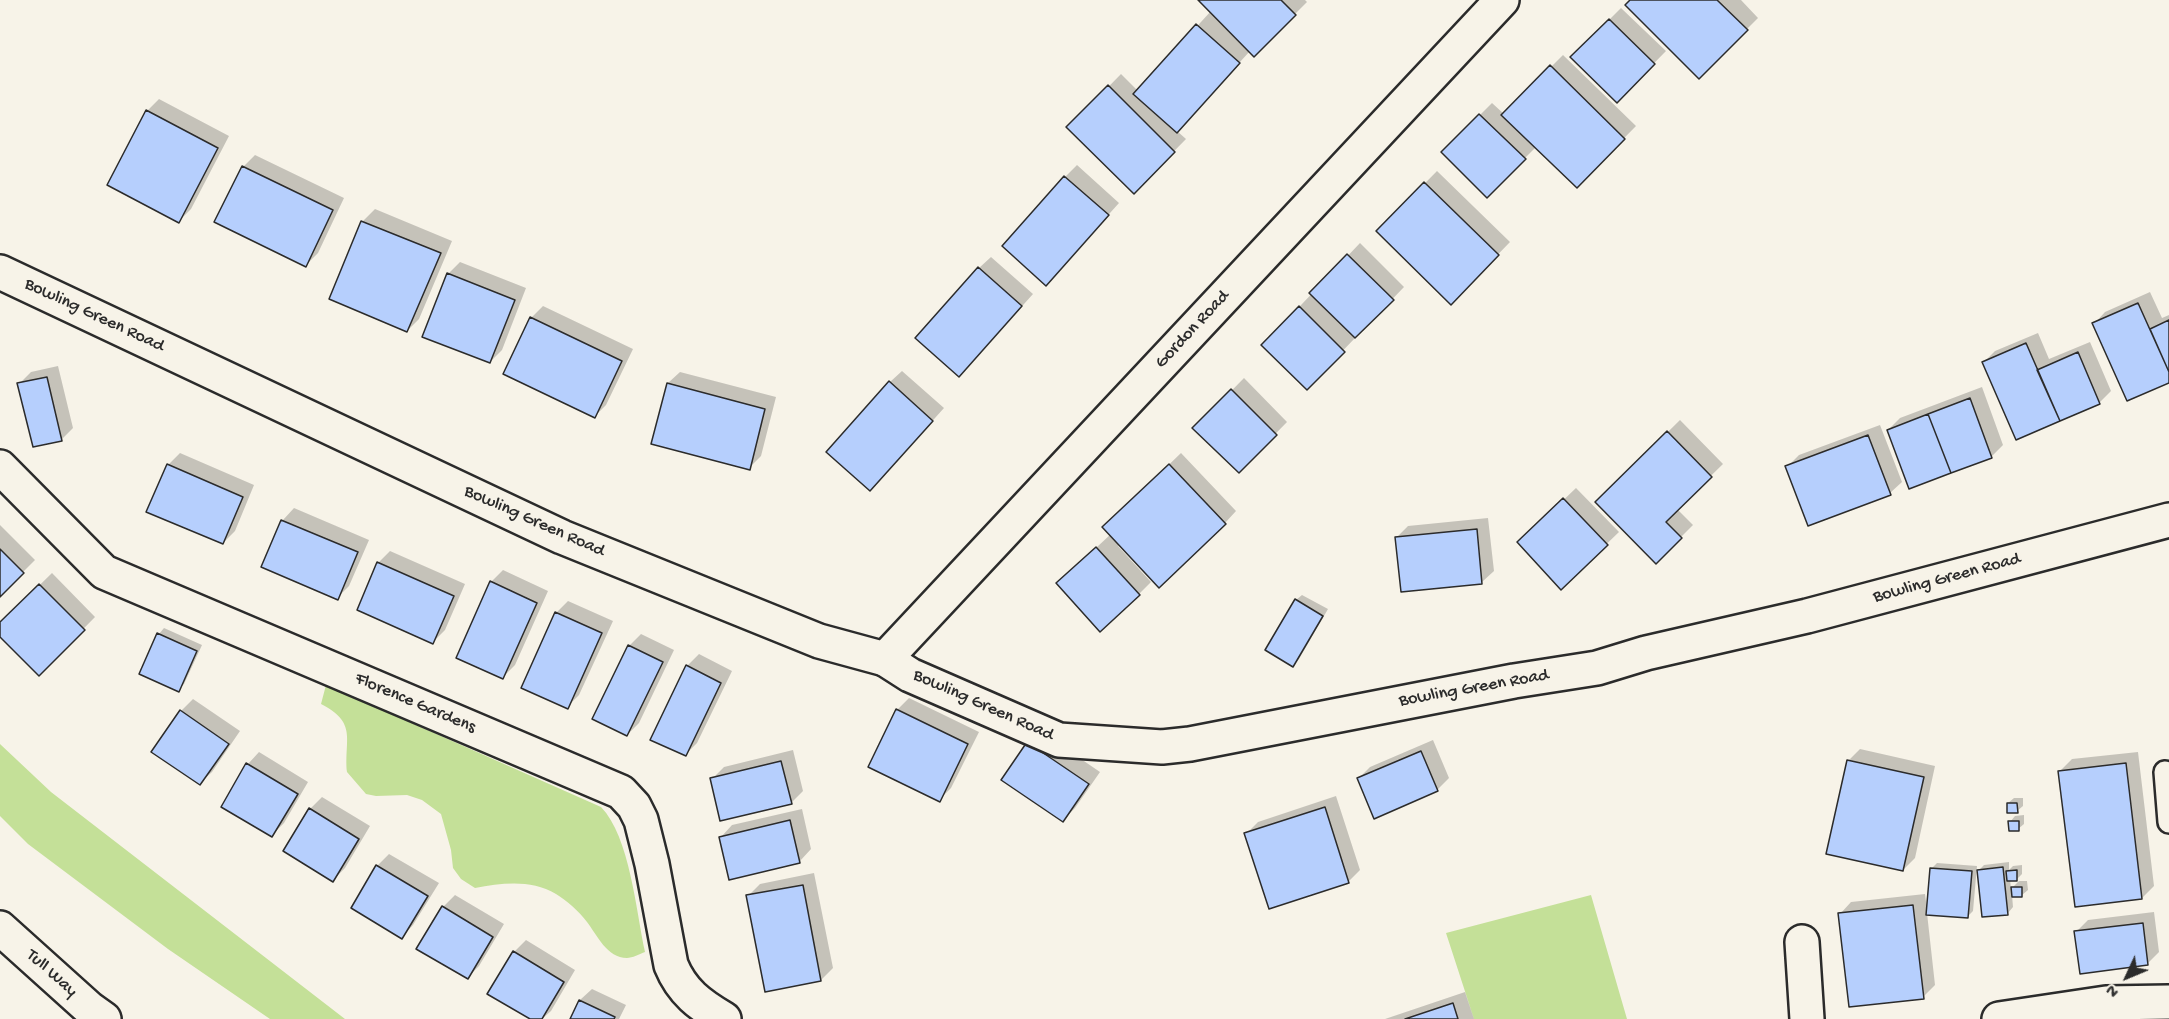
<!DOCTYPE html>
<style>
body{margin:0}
#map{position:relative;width:2169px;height:1019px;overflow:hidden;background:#f7f3e8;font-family:"Gochi Hand",sans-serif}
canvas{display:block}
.north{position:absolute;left:2097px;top:947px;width:60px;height:60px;-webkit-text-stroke:4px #f7f3e8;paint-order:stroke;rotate:226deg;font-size:16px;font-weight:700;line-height:24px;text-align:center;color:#2b2b2b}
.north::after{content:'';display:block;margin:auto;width:21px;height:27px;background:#2b2b2b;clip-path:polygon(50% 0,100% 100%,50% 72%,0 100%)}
</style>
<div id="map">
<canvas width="2169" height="1019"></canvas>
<div class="north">N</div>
</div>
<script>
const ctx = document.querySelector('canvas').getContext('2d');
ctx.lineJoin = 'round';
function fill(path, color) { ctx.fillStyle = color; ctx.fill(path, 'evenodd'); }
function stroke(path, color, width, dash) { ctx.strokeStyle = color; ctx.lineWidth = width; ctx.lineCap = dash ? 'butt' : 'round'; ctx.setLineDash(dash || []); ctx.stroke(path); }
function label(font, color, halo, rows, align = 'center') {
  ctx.font = font + ' "Gochi Hand",sans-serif'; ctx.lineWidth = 6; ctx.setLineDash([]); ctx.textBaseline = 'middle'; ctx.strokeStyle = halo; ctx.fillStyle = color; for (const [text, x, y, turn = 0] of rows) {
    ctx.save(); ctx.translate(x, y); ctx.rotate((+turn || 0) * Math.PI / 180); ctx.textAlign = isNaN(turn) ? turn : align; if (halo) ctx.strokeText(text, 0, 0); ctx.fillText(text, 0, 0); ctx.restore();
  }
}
fill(new Path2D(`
 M326,685L601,807C630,837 636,911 645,952C640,954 632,958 627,958C607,958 597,935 587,922C579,911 567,901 556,894C531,879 502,883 475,888L461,879L453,868L451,850L441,814L422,800L407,795L376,796L366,794L347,772C344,739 358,723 321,704Z
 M0,744L51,792L345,1019H270L168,949L28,844L0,816Z
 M1591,895L1627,1019H1474L1446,933Z`), '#c4e098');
fill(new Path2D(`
 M1200,0H1305L1307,2L1254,55L1250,51L1177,131L1186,139L1134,192L1069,127L1121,74L1138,91L1211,11Z
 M1632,0H1741L1758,18L1699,77Z
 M1621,8L1666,51L1617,101L1572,57Z
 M1563,55L1636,126L1577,186L1536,147L1487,196L1443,152L1492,103L1504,114Z
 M159,99L229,136L191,209L179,221L147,111Z
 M255,155L344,198L318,253L306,265L243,167Z
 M1077,165L1119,203L1057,272L1065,177Z
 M1437,171L1510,242L1451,303L1378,231Z
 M375,209L452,241L419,319L407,331L331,299L363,221Z
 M1360,243L1404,287L1307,388L1263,345Z
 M991,257L1033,294L971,363L979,268Z
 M460,262L526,288L502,350L490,362L448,274Z
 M2150,292L2162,318L2169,315V381L2094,324L2105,312Z
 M543,306L633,349L606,405L594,417L531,318Z
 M2038,333L2049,359L2090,342L2111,391L2099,403L1983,363L1995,351Z
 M58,366L73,428L61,440L19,384L31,372Z
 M902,371L944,408L882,477L890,382Z
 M680,372L776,397L761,456L749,468L668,383Z
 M1244,378L1287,422L1239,471L1195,428Z
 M1982,387L2003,445L1991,457L1888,430L1900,418Z
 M1680,420L1723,464L1677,509L1693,525L1656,562L1597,502Z
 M1880,425L1902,482L1890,493L1787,467L1799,455Z
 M180,453L254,485L235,531L223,543L168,465Z
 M1181,453L1236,511L1225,523L1120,544L1118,546L1151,582L1139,594L1070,572L1111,534L1116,516Z
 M1576,488L1619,532L1561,588L1531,531Z
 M294,508L369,540L349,586L337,598L263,566L283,520Z
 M1488,518L1494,571L1482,582L1396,538L1408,526Z
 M0,525L35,560L0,595Z
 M390,551L465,584L445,630L433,642L378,563Z
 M503,570L548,591L515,665L503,677L491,582Z
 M52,573L95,617L39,674L0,635V624Z
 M1302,595L1328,609L1299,659L1293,665L1296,600Z
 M568,601L613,621L579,695L567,707L556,613Z
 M164,628L202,645L184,684L178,690L141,673L159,634Z
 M641,634L674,650L639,723L627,735L629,646Z
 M699,654L732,671L697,743L685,755L687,666Z
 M909,698L979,732L951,788L939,800L870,766L897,710Z
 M193,699L240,731L212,772L200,783L181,711Z
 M1040,731L1100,772L1075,808L1063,820L1003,779Z
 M1433,740L1449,778L1437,790L1358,779L1370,767Z
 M1860,749L1935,766L1915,858L1903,870L1848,761Z
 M793,750L803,791L791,803L712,779L724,767Z
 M259,752L308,782L284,823L272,835L223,806L248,764Z
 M2138,752L2154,886L2142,898L2060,771L2072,759Z
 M1336,796L1360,870L1348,882L1246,834L1258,822Z
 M322,797L370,826L345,868L333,880L310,809Z
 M2014,798H2023V806L2017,811L2008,803Z
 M802,809L811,849L800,861L721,837L732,825Z
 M2024,815V824L2018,829L2010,822L2015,816Z
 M389,854L439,883L413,925L402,937L377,866Z
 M2009,862V870L2013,866L2022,865V874L2016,880L2010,879L2011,889L2019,881H2027L2028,890L2022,895H2012L2013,907L2008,913L1978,871L1984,865Z
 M1937,863L1977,866L1973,911L1968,916L1927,913L1935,985L1923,997L1840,914L1851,902L1925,894L1927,909L1931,869Z
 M814,873L833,968L821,980L748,896L760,884Z
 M455,895L504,924L479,966L467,978L443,907Z
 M2154,912L2159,952L2147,964L2076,932L2088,920Z
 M526,940L575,970L551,1011L542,1019H533L489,993L514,952Z
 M592,989L626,1005L619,1019H571L580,1000Z
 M1465,992L1474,1019H1385Z`), '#0003');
const building = new Path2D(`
 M1198,0H1281L1296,15L1254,57Z
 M1630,0H1717L1748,30L1699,79L1625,5Z
 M1609,19L1655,64L1617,103L1570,57Z
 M1196,24L1240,63L1177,133L1133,94Z
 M1550,65L1625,139L1577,188L1501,115Z
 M1108,85L1175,152L1134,194L1066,127Z
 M146,110L218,148L179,223L107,185Z
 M1479,114L1526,159L1487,198L1441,152Z
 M242,166L333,210L306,267L214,222Z
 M1064,176L1109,215L1046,286L1002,246Z
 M1424,182L1499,255L1451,305L1376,231Z
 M361,221L441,253L407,332L329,299Z
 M1347,254L1394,300L1355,338L1309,293Z
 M978,267L1022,306L959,377L915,338Z
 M447,273L515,300L490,363L422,337Z
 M2138,303L2169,372V383L2127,401L2092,323Z
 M1299,306L1345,352L1307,390L1261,345Z
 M530,317L622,361L595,418L503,374Z
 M2169,320V372L2150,329Z
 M2026,343L2060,421L2016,440L1982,362Z
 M2078,352L2100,404L2060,421L2037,370Z
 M47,377L62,441L33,447L17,383Z
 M889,381L933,421L870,491L826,452Z
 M667,383L765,409L750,470L651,444Z
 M1231,389L1277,435L1239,473L1192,428Z
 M1970,398L1992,458L1951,473L1928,414Z
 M1928,414L1951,473L1909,489L1887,430Z
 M1667,431L1712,477L1666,522L1682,538L1656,564L1595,502Z
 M1868,435L1891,495L1808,526L1785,466Z
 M167,464L243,497L223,544L146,512Z
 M1169,464L1226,524L1159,588L1102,527Z
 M1563,498L1608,545L1561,590L1517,542Z
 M281,520L358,552L338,600L261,567Z
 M1477,529L1482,584L1401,592L1395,537Z
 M1096,547L1140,595L1100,632L1056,583Z
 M0,549L24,573L0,597Z
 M377,562L454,596L433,644L357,610Z
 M490,581L537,603L503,679L456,658Z
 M39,584L85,630L39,676L0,637V622Z
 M1295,599L1323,616L1293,667L1265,650Z
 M555,612L602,633L568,709L521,688Z
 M157,633L197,651L179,692L139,674Z
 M628,645L663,662L627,736L592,719Z
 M686,665L721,683L686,756L650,740Z
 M896,709L968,744L940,802L868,767Z
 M180,710L229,744L200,785L151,752Z
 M1027,742L1089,784L1063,822L1001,780Z
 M1421,751L1438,791L1374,819L1357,778Z
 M1847,760L1924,777L1903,871L1826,854Z
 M781,761L792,804L720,821L710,778Z
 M246,763L298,794L272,837L221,807Z
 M2126,763L2142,899L2075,907L2058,771Z
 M2007,803H2017L2018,813H2007Z
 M1325,807L1349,883L1269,909L1244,833Z
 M309,808L359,839L333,882L283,851Z
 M790,820L800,863L729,880L719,837Z
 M2008,821H2019V831H2009Z
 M376,865L428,896L402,939L351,908Z
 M2003,867L2008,915L1982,917L1977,870Z
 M1930,868L1972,871L1968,918L1926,915Z
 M2017,870V881H2007L2006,871Z
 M803,885L821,981L765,992L746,895Z
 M2011,887H2022V897H2012Z
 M1913,905L1924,999L1849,1007L1838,913Z
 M442,906L493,937L468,979L416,949Z
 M2143,923L2148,965L2080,974L2074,931Z
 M513,951L564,982L542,1019H530L487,994Z
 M579,1000L615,1017L614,1019H570Z
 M1453,1003L1458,1019H1405Z`);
fill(building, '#b6cffd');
stroke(building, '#2b2b2b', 1.5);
const lane = new Path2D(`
 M2165,772L2169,822`);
const street = new Path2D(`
 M0,467L104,572L621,792L634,806L641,820L652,864L671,965C682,992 700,1005 724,1019
 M885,659L910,675L1059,740L1162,747L1190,744L1514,681L1597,668L1646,653L1807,616L2169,520
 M1802,942L1807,1019
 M1999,1019L2106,1003L2169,1002`);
const secondary = new Path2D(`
 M0,272L562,537L819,641L885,659L1502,0
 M0,928L90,1009L104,1019`);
stroke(lane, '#2b2b2b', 26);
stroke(street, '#2b2b2b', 38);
stroke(secondary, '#2b2b2b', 38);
stroke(lane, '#f7f3e8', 21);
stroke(street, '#f7f3e8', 33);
stroke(secondary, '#f7f3e8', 33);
label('18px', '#2b2b2b', '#f7f3e8', [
 ["Bowling Green Road",94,316,25],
 ["Gordon Road",1193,330,-47],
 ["Bowling Green Road",534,522,24],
 ["Bowling Green Road",1947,579,-15],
 ["Bowling Green Road",1474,689,-10],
 ["Florence Gardens",415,704,23],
 ["Bowling Green Road",983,706,24],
 ["Tull Way",51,974,42]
]);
</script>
